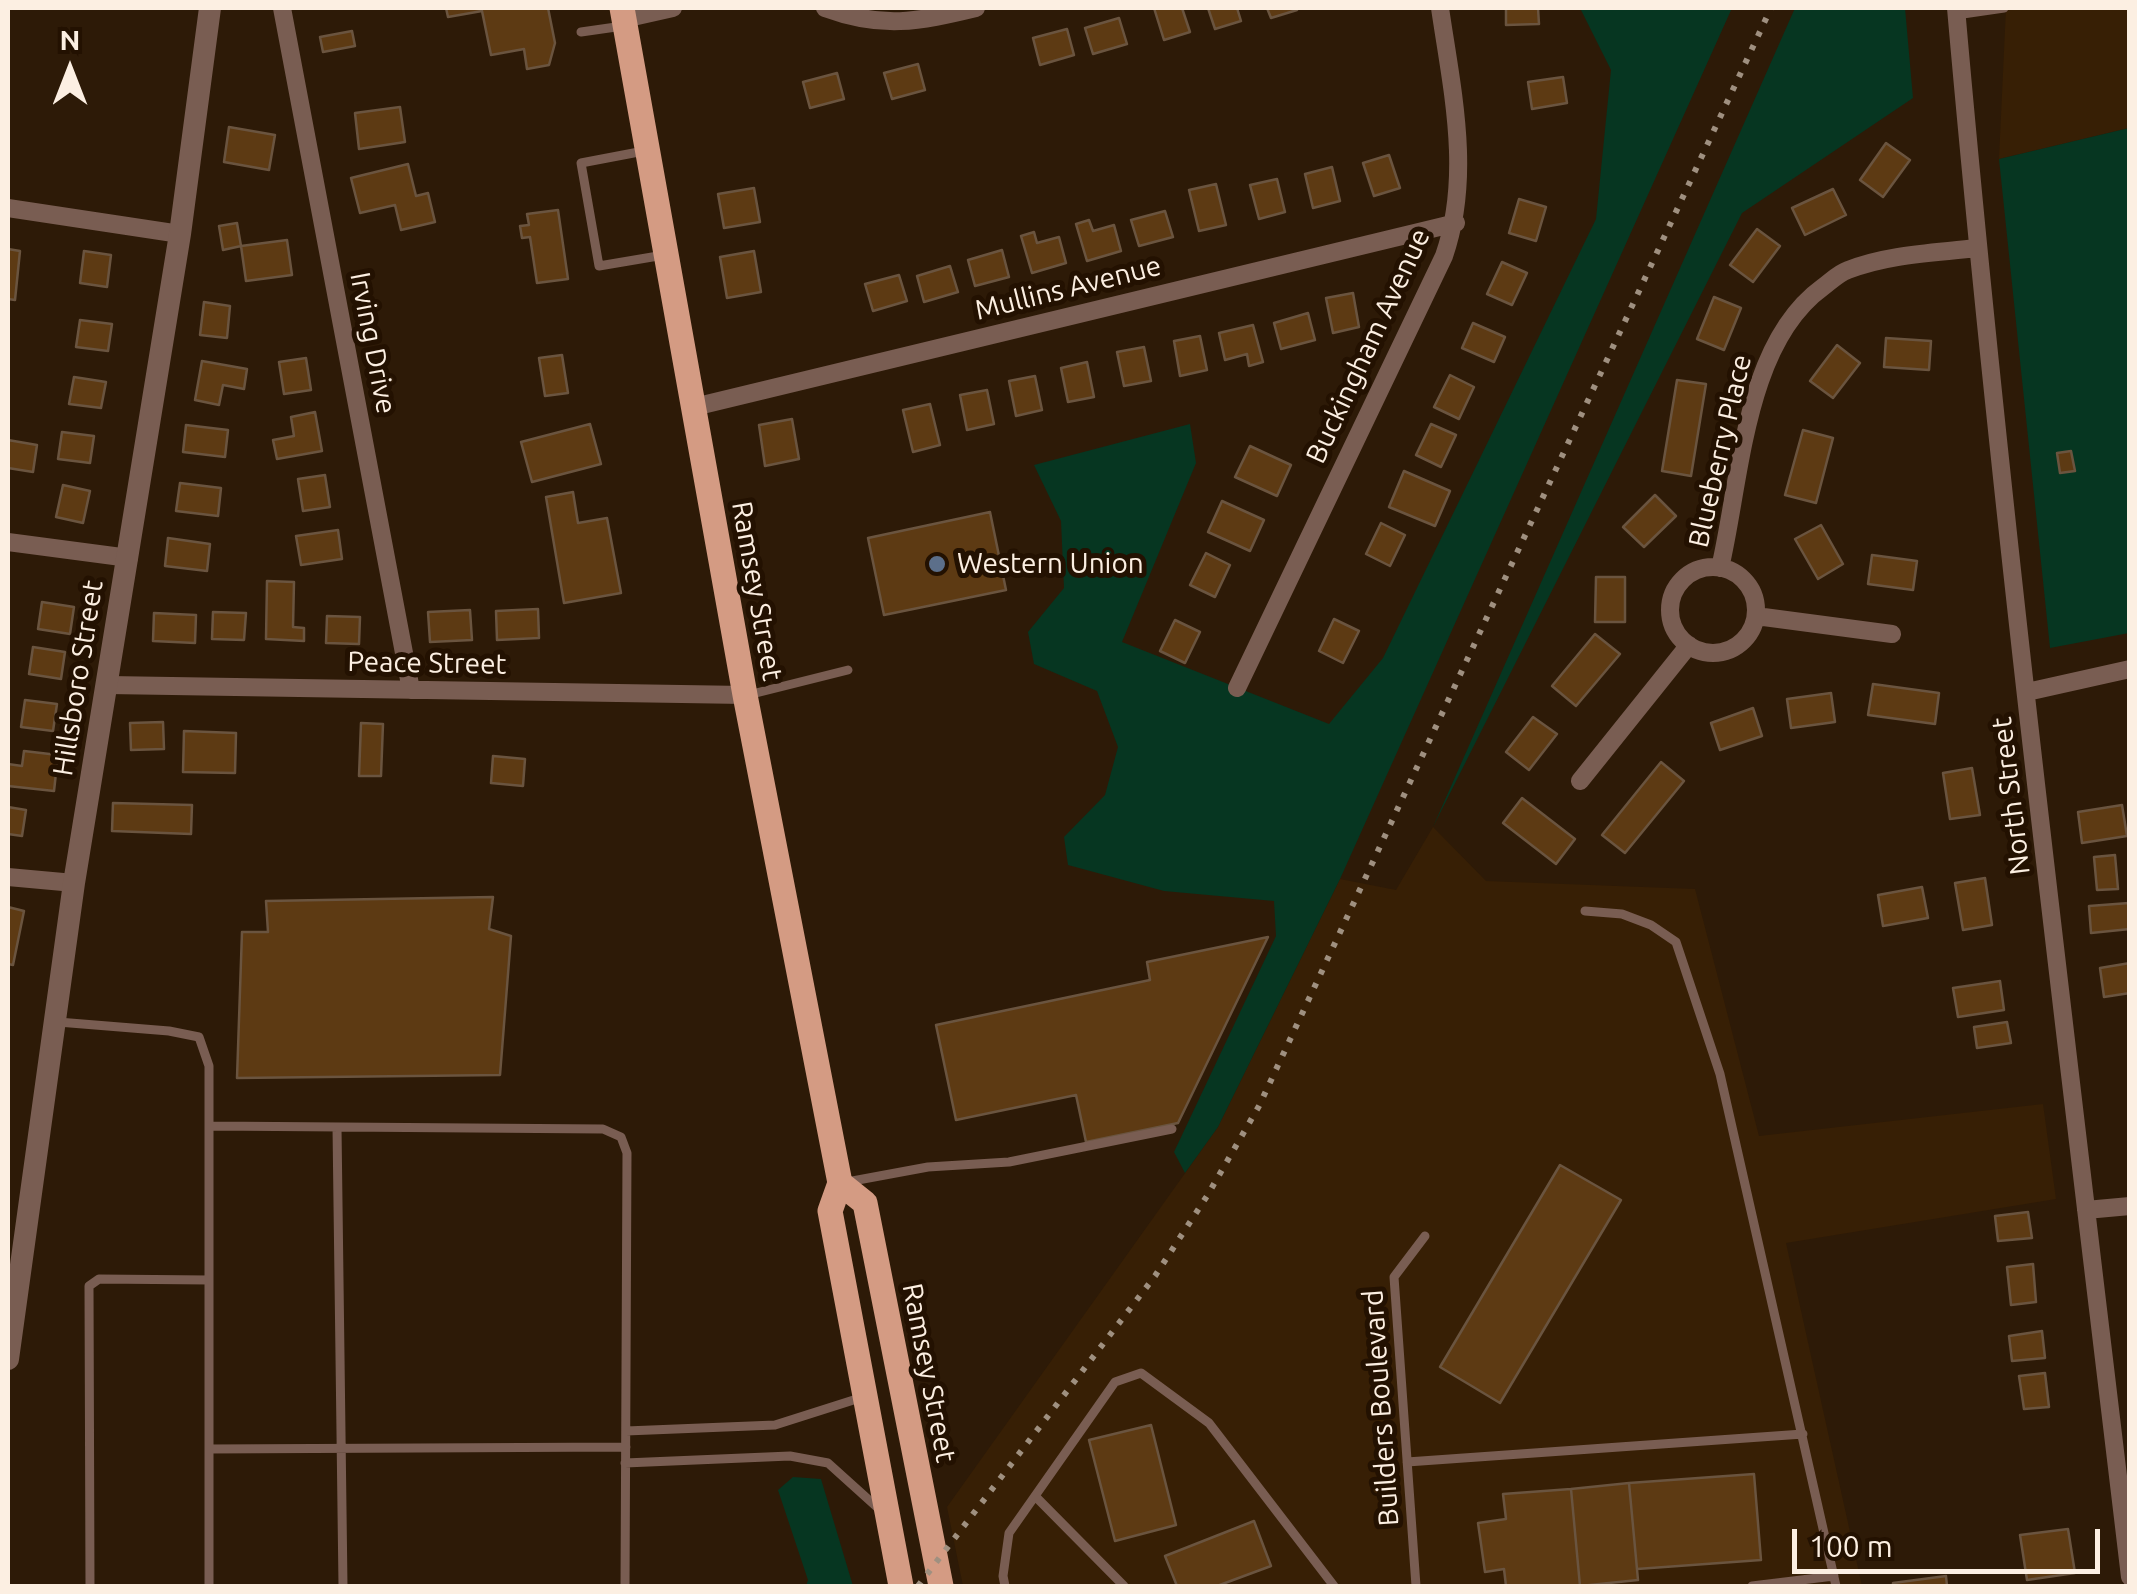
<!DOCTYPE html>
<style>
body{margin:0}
#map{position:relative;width:2137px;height:1594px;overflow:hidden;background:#2d1a07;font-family:Ubuntu,sans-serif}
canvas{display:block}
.frame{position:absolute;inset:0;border:10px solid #fcefe2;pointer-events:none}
.north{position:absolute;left:20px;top:20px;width:100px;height:100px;-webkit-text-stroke:8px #231101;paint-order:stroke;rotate:0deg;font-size:28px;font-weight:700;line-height:40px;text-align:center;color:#fcefe2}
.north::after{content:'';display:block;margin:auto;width:35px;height:45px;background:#fcefe2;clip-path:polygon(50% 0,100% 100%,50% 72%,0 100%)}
.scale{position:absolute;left:1792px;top:1529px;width:308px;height:45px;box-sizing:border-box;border:5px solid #fcefe2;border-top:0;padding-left:12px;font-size:30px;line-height:35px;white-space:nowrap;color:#fcefe2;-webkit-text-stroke:8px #231101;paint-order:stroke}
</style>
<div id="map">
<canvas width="2137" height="1594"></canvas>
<div class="frame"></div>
<div class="north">N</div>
<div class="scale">100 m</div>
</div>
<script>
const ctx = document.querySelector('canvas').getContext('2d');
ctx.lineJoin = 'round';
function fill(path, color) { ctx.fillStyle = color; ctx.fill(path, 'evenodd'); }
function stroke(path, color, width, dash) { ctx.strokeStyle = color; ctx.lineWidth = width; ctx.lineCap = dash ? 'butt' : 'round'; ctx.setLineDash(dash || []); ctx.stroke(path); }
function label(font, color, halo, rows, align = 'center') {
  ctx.font = font + ' Ubuntu,sans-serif'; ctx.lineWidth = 10; ctx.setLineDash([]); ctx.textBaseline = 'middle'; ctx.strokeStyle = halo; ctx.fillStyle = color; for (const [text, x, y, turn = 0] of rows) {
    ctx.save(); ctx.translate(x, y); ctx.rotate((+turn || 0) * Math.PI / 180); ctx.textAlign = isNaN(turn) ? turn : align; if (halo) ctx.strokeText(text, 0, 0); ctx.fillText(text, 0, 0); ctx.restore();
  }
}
fill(new Path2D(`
 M2006,8H2129V128L1999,159Z
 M1433,827L1486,881L1695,889L1759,1136L2043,1104L2056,1199L1786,1243L1862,1586H963L947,1507L1218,1127L1340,879L1396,890Z`), '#371f05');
fill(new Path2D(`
 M1580,8H1732L1340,879L1218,1127L1185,1173L1174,1152L1276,936L1274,901L1164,891L1068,865L1064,837L1105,795L1118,747L1097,691L1034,664L1028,632L1064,588L1061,521L1034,465L1190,424L1196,463L1122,642L1329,724L1383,658L1596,219L1611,70Z
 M1795,8H1905L1913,98L1742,213L1433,827Z
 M2129,128V633L2050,648L1999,159Z
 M793,1477L821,1479L853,1586H806L808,1580L778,1490Z`), '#063621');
const building = new Path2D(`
 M446,8H548L555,43L549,65L527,69L524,49L491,55L482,11L448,17Z
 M1154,8H1182L1190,32L1164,40Z
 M1208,8H1237L1241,21L1215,29Z
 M1267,8H1296L1297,10L1271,18Z
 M1506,8H1538L1539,24L1506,25Z
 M1119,18L1127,44L1093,54L1085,28Z
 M1067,29L1074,55L1040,65L1033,38Z
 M352,31L355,46L323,52L320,37Z
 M918,64L925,90L892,99L884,73Z
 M837,73L844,99L810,108L803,82Z
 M1563,77L1567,103L1532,109L1528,82Z
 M400,107L405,142L359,149L355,113Z
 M229,127L275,135L269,170L224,162Z
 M1886,143L1910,160L1883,197L1860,180Z
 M1389,155L1400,188L1374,196L1363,163Z
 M408,164L416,196L428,193L435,222L401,230L395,205L360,213L351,178Z
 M1332,167L1340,201L1313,208L1305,174Z
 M1277,179L1285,212L1259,219L1250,185Z
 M1216,184L1226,225L1199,231L1189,190Z
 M754,188L760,222L724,228L718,194Z
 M1833,189L1846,215L1805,235L1792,208Z
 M1519,199L1546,207L1536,241L1509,233Z
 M558,210L568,279L537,283L530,237L522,238L520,226L529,225L527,214Z
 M1165,211L1173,237L1139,246L1131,220Z
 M1089,220L1093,231L1114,225L1121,251L1087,261L1076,224Z
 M237,223L241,246L223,250L219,226Z
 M1757,229L1780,246L1753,282L1730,265Z
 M1034,232L1037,243L1059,237L1066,263L1032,273L1021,236Z
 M287,240L292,275L246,281L241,246Z
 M8,249L20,251L15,300L8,299Z
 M1002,250L1009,277L975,286L968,260Z
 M84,251L111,255L107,287L80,283Z
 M754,251L761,292L727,298L720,257Z
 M1502,262L1527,273L1512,305L1487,294Z
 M950,266L958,292L924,302L917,276Z
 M899,275L907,301L873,311L865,284Z
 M1353,293L1359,327L1333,333L1326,298Z
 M1714,297L1741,308L1724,350L1697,339Z
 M204,302L230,306L227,338L200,335Z
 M1308,313L1315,340L1281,349L1274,323Z
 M80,320L112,324L108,351L76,347Z
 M1473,323L1505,337L1494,362L1462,348Z
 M1253,325L1263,362L1249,366L1247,354L1225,360L1219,333Z
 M1200,336L1207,370L1180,376L1174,341Z
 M1886,338L1931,341L1929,370L1884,367Z
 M1837,345L1860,363L1833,398L1810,381Z
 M1144,347L1151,381L1124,386L1117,352Z
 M562,355L568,393L545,396L539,358Z
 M306,358L311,390L284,394L279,362Z
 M202,361L247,369L244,389L223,385L219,405L195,400Z
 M1087,362L1094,397L1068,402L1061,368Z
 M1450,375L1474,387L1459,419L1434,407Z
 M1035,376L1042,410L1016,416L1009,381Z
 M74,377L106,382L101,408L69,404Z
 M1677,380L1706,384L1691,476L1662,471Z
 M987,390L994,424L967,430L960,395Z
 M930,404L940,445L913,452L903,410Z
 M315,412L322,451L277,459L273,440L294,436L291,417Z
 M792,419L799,459L765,466L759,425Z
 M590,424L601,464L532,482L521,442Z
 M1431,424L1456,435L1441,467L1416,455Z
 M186,425L228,430L225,457L183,452Z
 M1803,430L1833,438L1816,503L1785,495Z
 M62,432L94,436L90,463L58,459Z
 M8,440L37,445L33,472L8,468Z
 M1250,446L1291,465L1277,496L1235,477Z
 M2071,451L2075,471L2060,473L2057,453Z
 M1404,471L1450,491L1435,526L1389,507Z
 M325,475L330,507L303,511L298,479Z
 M180,483L221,488L218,516L176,511Z
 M63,485L90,491L83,523L56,517Z
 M573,492L578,523L607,518L621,593L564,603L546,497Z
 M1655,495L1676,516L1644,547L1623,527Z
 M1222,501L1264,520L1250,551L1208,532Z
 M990,512L1006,590L884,615L868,538Z
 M1381,523L1405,535L1390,566L1366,554Z
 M1821,525L1843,564L1818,579L1795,539Z
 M338,530L342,559L301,565L296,536Z
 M168,538L210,544L207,571L165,566Z
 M1206,553L1230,565L1215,597L1190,585Z
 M1872,555L1917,561L1913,590L1868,584Z
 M1596,577H1625V622H1595Z
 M267,581L294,582L293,627L304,628V641L266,639Z
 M42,602L74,607L70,634L38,629Z
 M538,609L539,638L497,640L496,611Z
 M470,610L472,640L430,642L428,612Z
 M213,612L246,613L244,640L212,639Z
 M154,613L196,615L195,643L153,641Z
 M327,616L360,617L359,644L326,643Z
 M1334,619L1359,631L1343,663L1319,651Z
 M1175,620L1200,632L1185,663L1160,651Z
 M1595,634L1620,654L1576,706L1552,686Z
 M33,647L65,652L61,679L29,674Z
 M1873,684L1939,693L1935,724L1868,715Z
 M1831,693L1835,722L1791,728L1787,699Z
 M25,700L57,704L53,731L21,727Z
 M1753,708L1762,736L1720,750L1711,723Z
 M1533,717L1557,734L1529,770L1506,752Z
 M163,722L164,749L131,750L130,723Z
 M361,723L383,724L381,776H359Z
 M184,731L236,733L235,773L183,772Z
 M24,751L58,755L54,791L8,786V764L22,766Z
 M493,756L525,759L523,786L491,783Z
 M1661,762L1684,781L1625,853L1602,835Z
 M1972,768L1980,815L1950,819L1943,773Z
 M1522,798L1575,839L1556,864L1503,823Z
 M113,803L192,805L191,834L112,831Z
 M2122,805L2127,836L2082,843L2078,812Z
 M8,807L26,810L22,836L8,834Z
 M2115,855L2118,889L2097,890L2094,857Z
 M1985,878L1992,925L1963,930L1955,883Z
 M1922,887L1928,918L1883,926L1878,895Z
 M493,897L489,929L511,936L500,1075L237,1078L242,932H268L266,901Z
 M2129,903L2130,929L2091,933L2089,906Z
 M8,907L24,911L13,965L8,964Z
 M1268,937L1178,1123L1086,1142L1076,1095L956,1120L936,1025L1150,980L1147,962Z
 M2130,963V993L2104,997L2100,968Z
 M2000,981L2004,1010L1958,1017L1953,988Z
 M2007,1022L2011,1043L1977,1048L1974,1027Z
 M1560,1165L1621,1200L1500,1403L1440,1367Z
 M2028,1212L2032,1238L1998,1241L1995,1216Z
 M2033,1264L2036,1302L2011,1305L2007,1267Z
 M2042,1331L2045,1358L2012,1361L2009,1336Z
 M2045,1373L2049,1407L2024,1409L2019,1376Z
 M1151,1425L1176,1525L1115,1541L1089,1440Z
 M1754,1474L1761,1560L1637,1569L1629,1483Z
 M1629,1483L1638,1580L1580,1586L1571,1489Z
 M1571,1489L1580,1586H1506L1504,1569L1485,1572L1478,1523L1506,1519L1503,1494Z
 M1254,1521L1271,1566L1217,1586H1177L1165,1556Z
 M2068,1529L2075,1573L2027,1580L2020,1535Z
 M1946,1576L1947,1586H1893V1583Z`);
fill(building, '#5d3a13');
stroke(building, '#6a543f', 2.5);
stroke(new Path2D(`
 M1956,15L2004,8
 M581,32L623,26
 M644,151L581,163L599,266L664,255
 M748,695L848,670
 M1585,911L1622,914L1651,925L1676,942L1720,1074L1836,1586
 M58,1022L169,1031L199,1037L209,1066V1586
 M210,1126L603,1129L621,1137L627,1153L625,1586
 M337,1127L343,1586
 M847,1182L928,1167L1009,1162L1172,1129
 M626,1431L775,1425L863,1397
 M209,1449L626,1447
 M1407,1462L1803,1434
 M625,1463L790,1456L828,1463L879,1509
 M1035,1496L1124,1586
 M90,1586L89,1286L99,1279L209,1280
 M1005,1586L1003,1576L1009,1533L1115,1382L1141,1373L1209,1423L1334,1586
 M1416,1586L1394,1277L1425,1236
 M1752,1586L1834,1576`), '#795d52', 9);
stroke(new Path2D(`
 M282,8L411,690
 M825,8C882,29 918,22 976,8
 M1956,8C2002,532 2068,1054 2130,1577
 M624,19L673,8
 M8,208L180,234
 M694,407L1456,223
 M8,542L129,558
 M1670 610a43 43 0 1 1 86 0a43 43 0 1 1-86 0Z
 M1720,568C1741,479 1744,344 1823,287C1831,281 1839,273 1848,270C1888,254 1935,253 1977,248
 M1756,616L1892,634
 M108,685L745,695
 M1237,688L1444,256C1472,175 1452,90 1440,8
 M2027,692L2130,669
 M1580,781L1689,645
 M8,877L74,883
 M2086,1210L2130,1206`), '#795d52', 18);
stroke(new Path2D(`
 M8,1359L74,883L180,234L210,8`), '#795d52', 22);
stroke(new Path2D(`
 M622,8L745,695L840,1183L830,1211L901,1586
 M840,1183L865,1203L941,1586`), '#d49b83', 25);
stroke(new Path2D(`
 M918,1586L1155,1276L1207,1196L1259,1106L1771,8`), '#9f9080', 6, [5, 10]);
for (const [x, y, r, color] of [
 [937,564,10,"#5c6f8a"]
]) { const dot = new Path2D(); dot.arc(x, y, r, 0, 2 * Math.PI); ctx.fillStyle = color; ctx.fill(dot); stroke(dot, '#231101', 4); }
label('28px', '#fcefe2', '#231101', [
 ["Mullins Avenue",1068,288,-14],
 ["Irving Drive",373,343,79],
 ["Buckingham Avenue",1368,346,-65],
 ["Blueberry Place",1720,451,-77],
 ["Ramsey Street",757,591,80],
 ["Peace Street",427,663,1],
 ["Hillsboro Street",78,678,-81],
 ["North Street",2011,796,-97],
 ["Ramsey Street",929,1373,79],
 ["Builders Boulevard",1381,1408,-94]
]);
label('28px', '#fcefe2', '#231101', [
 ["Western Union",957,564]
], 'left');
</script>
